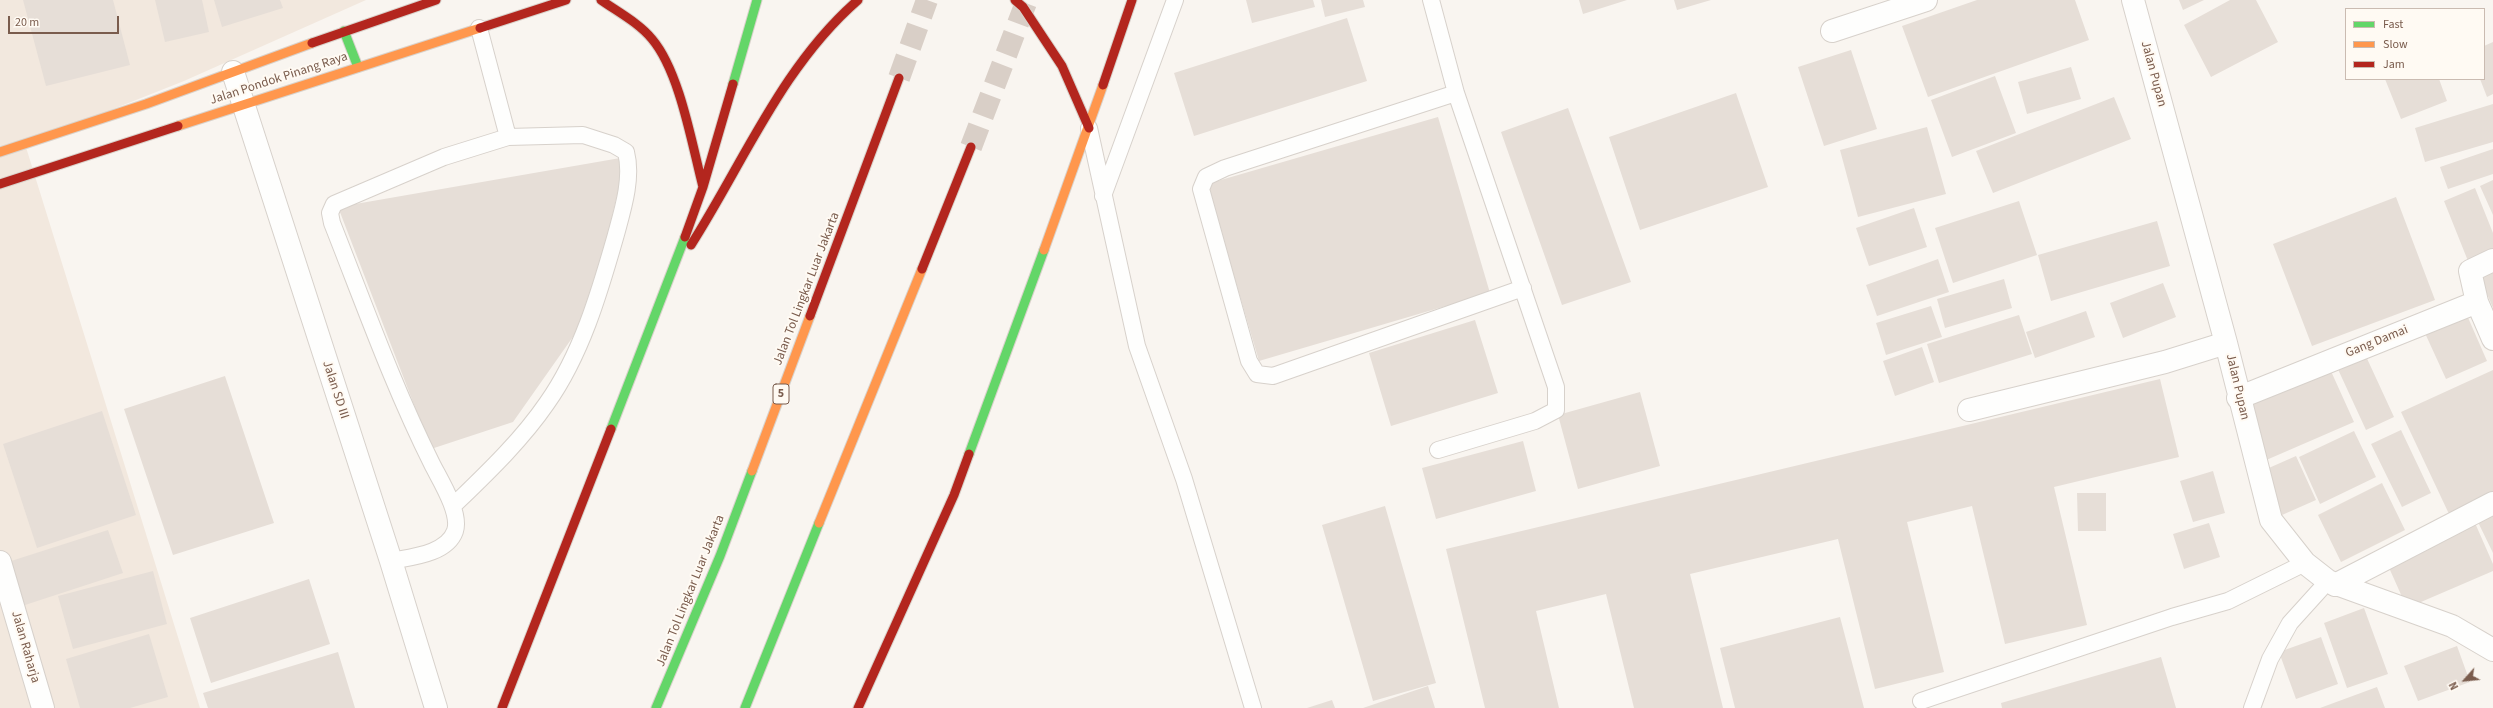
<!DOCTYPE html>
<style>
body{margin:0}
#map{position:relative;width:2493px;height:708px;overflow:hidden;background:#f9f5f0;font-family:"Source Sans 3",sans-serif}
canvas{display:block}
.legend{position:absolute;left:2345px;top:8px;width:140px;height:72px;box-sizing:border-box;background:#fffaf3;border:1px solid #cabbb1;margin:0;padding:5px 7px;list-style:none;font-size:12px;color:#7a5c4d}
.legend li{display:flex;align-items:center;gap:8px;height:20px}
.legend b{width:20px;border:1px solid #cabbb1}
.north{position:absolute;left:2445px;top:660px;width:40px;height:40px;-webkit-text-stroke:3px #fffaf3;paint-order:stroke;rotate:243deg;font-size:11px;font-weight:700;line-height:16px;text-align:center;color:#7a5c4d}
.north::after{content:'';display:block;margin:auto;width:14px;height:18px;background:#7a5c4d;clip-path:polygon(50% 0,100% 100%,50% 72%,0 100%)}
.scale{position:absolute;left:8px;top:16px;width:111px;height:18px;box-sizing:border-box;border:2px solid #7a5c4d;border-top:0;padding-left:5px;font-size:12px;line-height:14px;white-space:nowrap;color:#7a5c4d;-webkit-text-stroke:3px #fffaf3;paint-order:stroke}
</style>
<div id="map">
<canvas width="2493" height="708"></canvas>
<ul class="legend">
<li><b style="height:5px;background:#63d668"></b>Fast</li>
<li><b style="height:5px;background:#ff974d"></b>Slow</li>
<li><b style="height:5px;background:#b3261e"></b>Jam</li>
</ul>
<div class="north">N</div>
<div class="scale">20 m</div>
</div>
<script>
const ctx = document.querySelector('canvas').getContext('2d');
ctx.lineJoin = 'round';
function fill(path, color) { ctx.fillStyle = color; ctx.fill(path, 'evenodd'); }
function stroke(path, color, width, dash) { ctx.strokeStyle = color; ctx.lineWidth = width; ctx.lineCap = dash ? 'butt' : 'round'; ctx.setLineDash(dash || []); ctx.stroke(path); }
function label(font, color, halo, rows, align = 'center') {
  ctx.font = font + ' "Source Sans 3",sans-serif'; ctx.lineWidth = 4; ctx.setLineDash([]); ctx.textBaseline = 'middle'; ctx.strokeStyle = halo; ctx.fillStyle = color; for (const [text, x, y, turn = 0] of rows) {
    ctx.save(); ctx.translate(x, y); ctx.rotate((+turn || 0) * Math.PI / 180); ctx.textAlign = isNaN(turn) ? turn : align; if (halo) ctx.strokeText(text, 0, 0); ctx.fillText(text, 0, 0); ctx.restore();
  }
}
fill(new Path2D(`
 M0,0H366L184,81L25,144L200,708H0Z`), '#f2e8de');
fill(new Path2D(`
 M23,0H113L130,65L46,86Z
 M155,0H202L209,32L165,42Z
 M214,0H280L283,8L222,27Z
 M1246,0H1313L1315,7L1252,23Z
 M1321,0H1363L1365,7L1325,17Z
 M1579,0H1627L1583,14Z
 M1674,0H1711L1677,10Z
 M1977,0H2075L2089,40L1928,97L1902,26Z
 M2179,0H2204L2183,10Z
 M2230,0H2256L2278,42L2211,77L2184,25Z
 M1347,18L1367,81L1194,136L1174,73Z
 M2493,42V94L2487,97L2480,79H2484V46Z
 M1851,50L1877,129L1824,146L1798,67Z
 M2071,67L2081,99L2027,114L2018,82Z
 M1995,76L2016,133L1952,157L1931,100Z
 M2385,79H2439L2447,101L2401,119Z
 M1736,93L1768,187L1640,230L1609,137Z
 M2114,97L2131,139L1993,193L1976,151Z
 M2493,104V142L2425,162L2415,128Z
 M1568,108L1631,282L1562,305L1501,132Z
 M1438,117L1490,293L1259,361L1207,184Z
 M1927,127L1946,194L1858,217L1840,150Z
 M2493,149V174L2448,189L2440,167Z
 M626,157L589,314L513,422L431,449L338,207Z
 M2493,180V215L2480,186Z
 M2475,188L2493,233V251L2468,261L2444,201Z
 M2396,197L2435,300L2312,346L2273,244Z
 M2019,201L2037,255L1953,283L1935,228Z
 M1914,208L1927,247L1869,266L1856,228Z
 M2157,221L2170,266L2051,301L2038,255Z
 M1938,259L1949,292L1877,316L1866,285Z
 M2493,263V308L2477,270Z
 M2004,279L2012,308L1945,328L1937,299Z
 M2163,283L2176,317L2123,338L2110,303Z
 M1931,306L1942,337L1886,355L1876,323Z
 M2086,311L2095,337L2035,358L2026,332Z
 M2466,313L2487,361L2446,379L2424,331Z
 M2019,315L2032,354L1939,383L1927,344Z
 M1475,320L1498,393L1391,426L1369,353Z
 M1922,347L1934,382L1895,396L1883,361Z
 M2364,352L2394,417L2366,430L2336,365Z
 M2330,369L2354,422L2264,461L2241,408Z
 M2493,370V494L2449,514L2401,412Z
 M225,376L274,523L173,555L124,409Z
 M2160,379L2179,457L2054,487L2087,625L2005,644L1972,506L1907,522L1944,672L1875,689L1838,539L1690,574L1723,708H1634L1606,594L1536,611L1559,708H1485L1446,549Z
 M1640,392L1660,466L1578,489L1558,415Z
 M102,411L136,515L37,548L3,444Z
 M2401,430L2431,493L2402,507L2371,444Z
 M2354,431L2376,477L2320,504L2299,457Z
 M1523,441L1536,491L1436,519L1422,468Z
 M2296,456L2316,500L2282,515L2262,471Z
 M2213,471L2225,513L2193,522L2180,481Z
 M2382,483L2405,530L2341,562L2318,515Z
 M2077,493H2106V531H2078Z
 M1385,506L1436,683L1373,701L1322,525Z
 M2493,513V553L2477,520Z
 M2209,523L2220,557L2184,569L2173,534Z
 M2475,523L2493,564V571L2407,608L2386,561Z
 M108,530L123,573L22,606L8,562Z
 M153,571L167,624L73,649L58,596Z
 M309,579L330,644L211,683L190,618Z
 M2364,608L2388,674L2347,688L2324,623Z
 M1840,617L1864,708H1735L1720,648Z
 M149,634L168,697L130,708H80L66,659Z
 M2321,637L2338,684L2296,699L2279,652Z
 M2457,646L2470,682L2418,701L2404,666Z
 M338,652L355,708H208L203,693Z
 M2161,657L2176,708H2002L2001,703Z
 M1428,686L1435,708H1363Z
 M2377,687L2385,708H2320Z
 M1332,700L1335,708H1307Z`), '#e6ded7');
stroke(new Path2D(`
 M899,78L927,0
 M971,147L1027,0`), '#d9cfc7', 22, [22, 11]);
const lane = new Path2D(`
 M1431,0L1456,93L1556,387V410L1535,421L1438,450
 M479,28L508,137
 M1456,93L1225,168L1206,177L1201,189L1249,361L1257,374L1273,376L1523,288
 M1089,128L1137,346L1184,479L1253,708
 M1103,196L1175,0
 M391,561C411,557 447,554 455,531C461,513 440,480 432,464C393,386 364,304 332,223L330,213L334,204L444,157L508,137L583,135L614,145L626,152C633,179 622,212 615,238C599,294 581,355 547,403C521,441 486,474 453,506
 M1921,701L2172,617L2228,601L2305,563
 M2252,708L2270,659L2290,623L2328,581`);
const street = new Path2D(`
 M2133,0L2226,343L2271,520L2305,563L2328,581L2452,626L2493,650
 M1832,31L1926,0
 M233,72L391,561L436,708
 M2493,260L2470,271L2477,302L2493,339
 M2238,398L2477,302
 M1969,410L2165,362L2226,343
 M0,562L43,708
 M2335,585L2493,503`);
const fast = new Path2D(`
 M344,31L358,67
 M733,84L757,0
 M611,429L685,237
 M969,454L1044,250
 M656,708L720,556L752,471
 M745,708L819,523`);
const slow = new Path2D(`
 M178,126L480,28
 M0,152L146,104L312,43
 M1044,250L1103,85
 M752,471L810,316
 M819,523L922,269`);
const jam = new Path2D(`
 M601,0C618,12 639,23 652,39C680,72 692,145 703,187
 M1015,0L1023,7L1062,66L1089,128
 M480,28L566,0
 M312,43L436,0
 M1103,85L1132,0
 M0,184L178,126
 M685,237L703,187L733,84
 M691,245C744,162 782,66 858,0
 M922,269L971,147
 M810,316L899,78
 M502,708L611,429
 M858,708L954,495L969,454`);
stroke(lane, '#d7d1cb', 18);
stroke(street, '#d7d1cb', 24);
stroke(fast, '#d9d2cb', 11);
stroke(slow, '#d9d2cb', 11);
stroke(jam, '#d9d2cb', 11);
stroke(lane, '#fefefd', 16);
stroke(street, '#fefefd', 22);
stroke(fast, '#63d668', 9);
stroke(slow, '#ff974d', 9);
stroke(jam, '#b3261e', 9);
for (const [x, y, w] of [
 [781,394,16]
]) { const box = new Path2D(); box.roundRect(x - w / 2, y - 10, w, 20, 3); ctx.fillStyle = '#fffaf3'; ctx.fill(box); stroke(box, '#7a5c4d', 1); }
label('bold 12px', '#7a5c4d', null, [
 ["5",781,394]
]);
label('13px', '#7a5c4d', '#fffaf3', [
 ["Jalan Pupan",2153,74,75],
 ["Jalan Pondok Pinang Raya",279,79,-18],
 ["Jalan Tol Lingkar Luar Jakarta",807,289,-69],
 ["Gang Damai",2377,342,-22],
 ["Jalan Pupan",2237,387,77],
 ["Jalan SD III",335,390,72],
 ["Jalan Tol Lingkar Luar Jakarta",691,591,-68],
 ["Jalan Raharja",25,647,74]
]);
</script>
